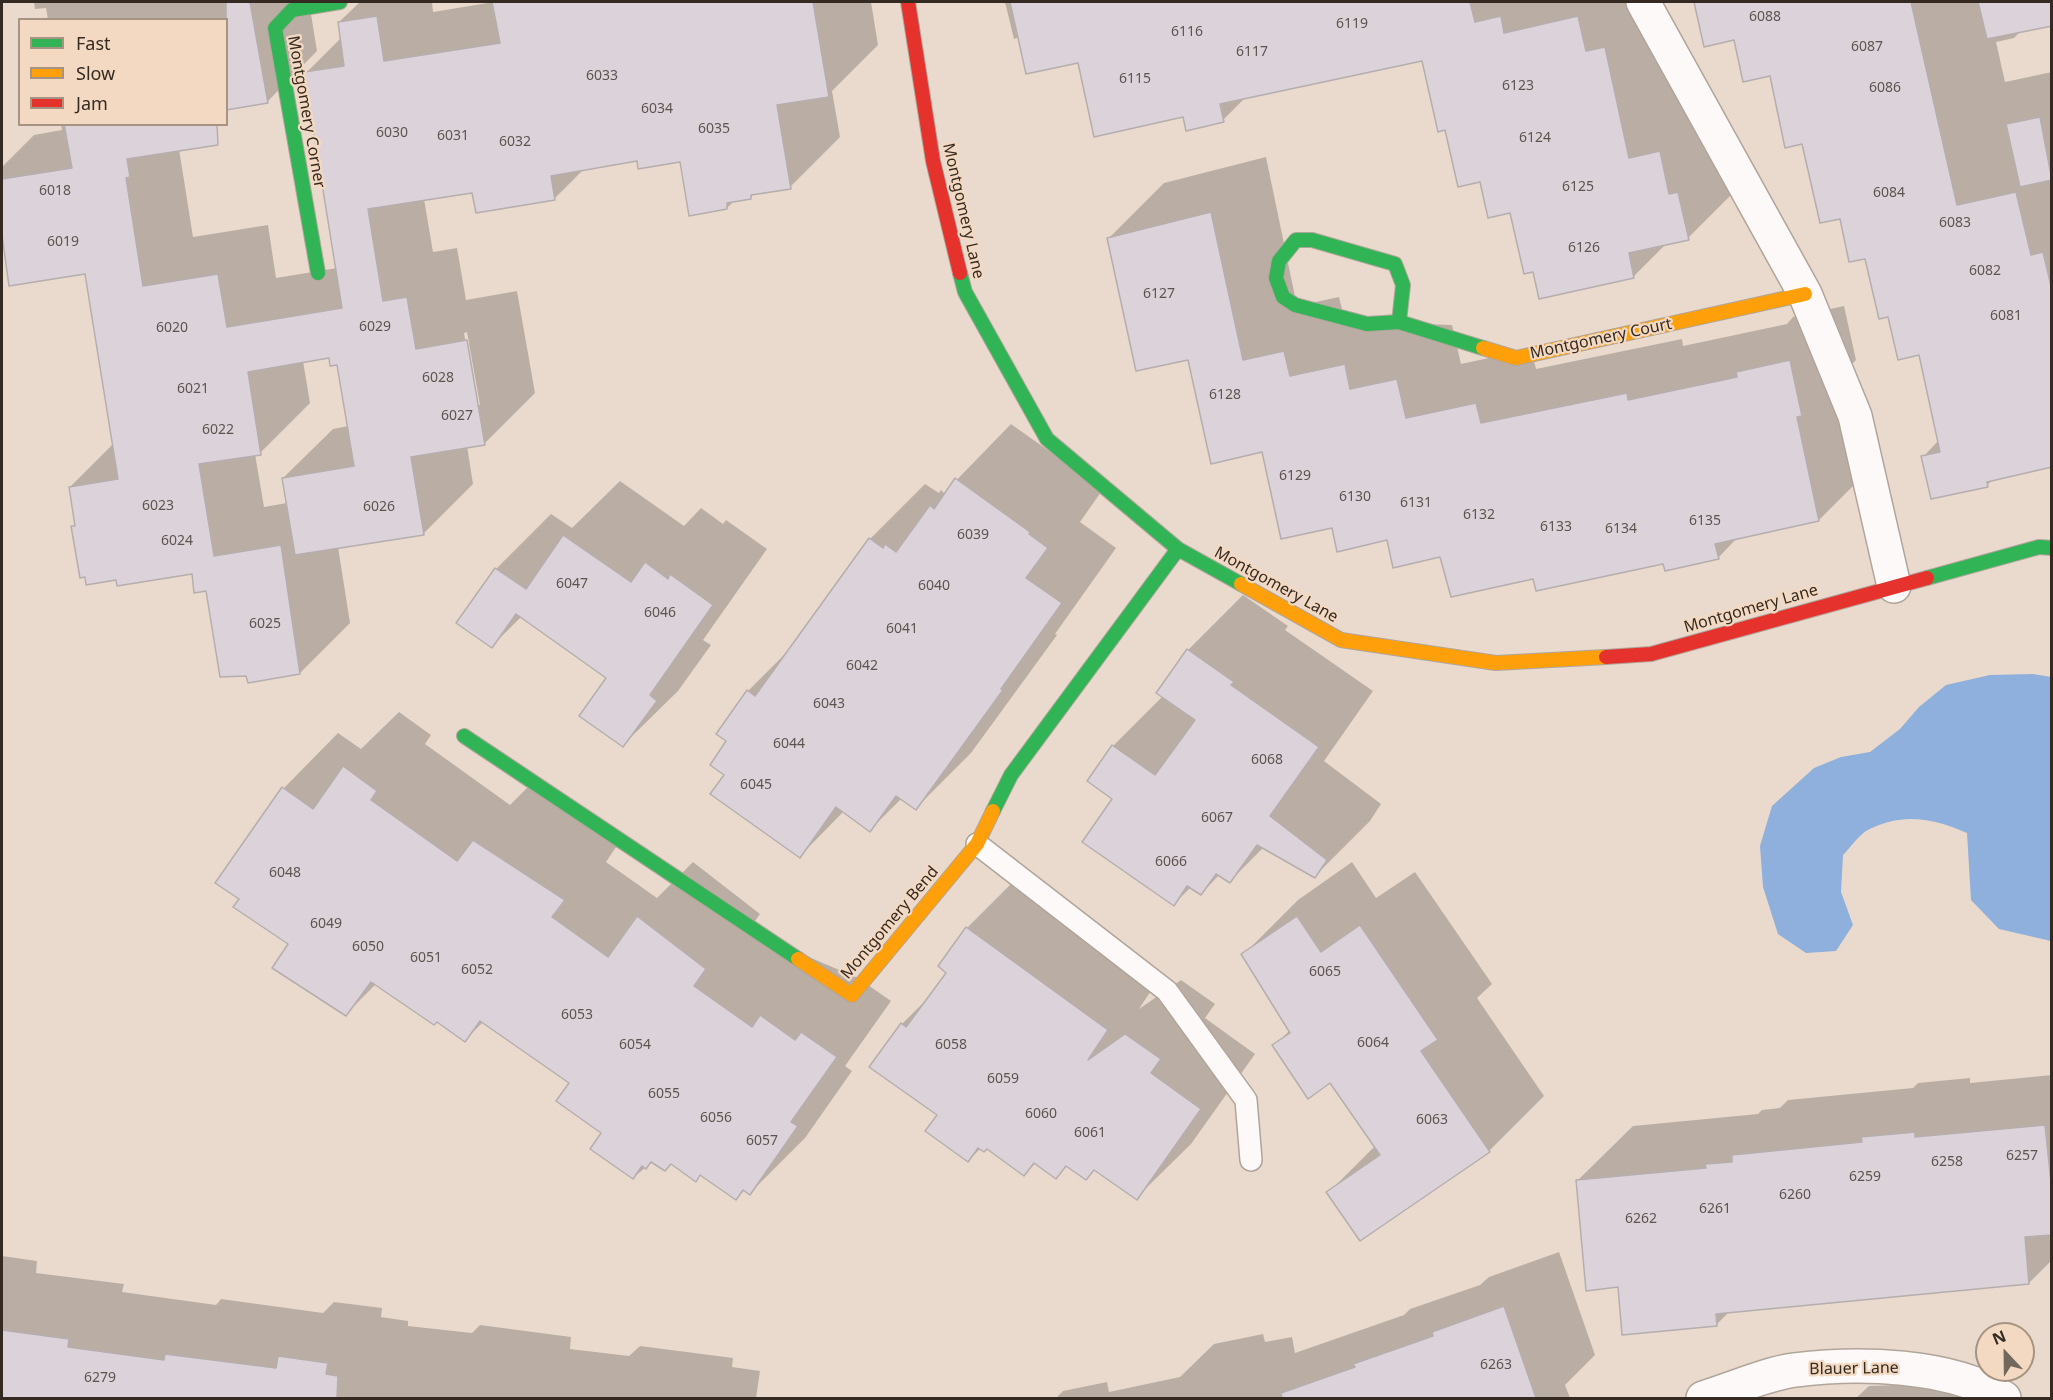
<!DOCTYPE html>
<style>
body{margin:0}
#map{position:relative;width:2053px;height:1400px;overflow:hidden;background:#e9dacd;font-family:"Noto Sans",sans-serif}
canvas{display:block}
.frame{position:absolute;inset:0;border:3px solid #342a21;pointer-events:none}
.legend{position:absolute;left:18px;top:18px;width:210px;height:108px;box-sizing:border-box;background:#f4d9c2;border:2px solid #a79382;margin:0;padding:8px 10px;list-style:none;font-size:18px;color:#342a21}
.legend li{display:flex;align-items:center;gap:12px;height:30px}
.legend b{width:30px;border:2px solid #a79382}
.north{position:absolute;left:1975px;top:1322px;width:60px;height:60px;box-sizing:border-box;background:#f4d9c2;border:2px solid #a79382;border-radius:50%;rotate:338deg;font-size:16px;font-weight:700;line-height:24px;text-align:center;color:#342a21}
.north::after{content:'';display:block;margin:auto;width:21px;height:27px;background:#73685d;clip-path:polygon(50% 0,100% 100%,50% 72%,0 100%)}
</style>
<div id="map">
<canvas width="2053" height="1400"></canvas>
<div class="frame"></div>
<ul class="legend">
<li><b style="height:8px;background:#30b455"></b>Fast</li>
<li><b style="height:8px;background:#ff9f0a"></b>Slow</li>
<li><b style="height:8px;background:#e5322d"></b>Jam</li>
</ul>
<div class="north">N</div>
</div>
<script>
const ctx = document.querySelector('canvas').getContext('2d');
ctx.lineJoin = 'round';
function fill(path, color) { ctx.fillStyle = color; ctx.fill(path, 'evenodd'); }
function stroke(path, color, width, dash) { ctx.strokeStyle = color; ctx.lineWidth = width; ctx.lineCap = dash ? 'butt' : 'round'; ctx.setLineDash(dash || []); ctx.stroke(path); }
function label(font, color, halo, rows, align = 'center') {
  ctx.font = font + ' "Noto Sans",sans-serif'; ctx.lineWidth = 4.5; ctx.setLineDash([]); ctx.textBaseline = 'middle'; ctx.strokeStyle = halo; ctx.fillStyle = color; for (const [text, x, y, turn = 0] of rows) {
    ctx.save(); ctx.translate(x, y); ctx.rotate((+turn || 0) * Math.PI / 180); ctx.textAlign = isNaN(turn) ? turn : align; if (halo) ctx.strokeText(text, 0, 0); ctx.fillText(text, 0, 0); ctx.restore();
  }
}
fill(new Path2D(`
 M2033,674L2051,677V941L1999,929L1971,900L1967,833C1932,818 1902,812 1866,831C1858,836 1850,848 1843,855L1841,892L1853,925L1836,951L1806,953L1778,934L1763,887L1760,846L1772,806L1814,768L1841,757L1870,752L1900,729L1919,707L1946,685L1990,675Z`), '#8fafdc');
fill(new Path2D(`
 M34,2H309L317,51L268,101L230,108L226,111V20H48L46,8L35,9Z
 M360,2H432L433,12L494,2H871L878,45L832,91L840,137L790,187L755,193L750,198L734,201L727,208L681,160H638L584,169L554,199L474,191L424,199L433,252L457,248L466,300L517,291L535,393L485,443L467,446L473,484L423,534L338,547L350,623L300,673L208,590L193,572L117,579L73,526L76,523L70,487L114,443L87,272L2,243V167L34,135L62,130L61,124H213L179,149L193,237L268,225L276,278L337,268L306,73L342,37L339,22ZM467,332L480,405H477L464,333ZM330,356L339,363L349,426L333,429L283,478L287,503L264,507L255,454L260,453L310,403L303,361Z
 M1005,2H1662L1684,104L1715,97L1724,140L1743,183L1688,238L1667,243L1633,277L1534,270L1511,211L1481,180L1446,129L1423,59L1246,97L1223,120L1184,115L1079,61L1019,37L1014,39Z
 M1696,2H2052V24L2022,30L2014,38L1996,42L2005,82L2052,72V466L1994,479L1987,485L1923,457L1939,440L1920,353L1889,315L1866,257L1841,217L1771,74L1735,39L1705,45Z
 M1266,157L1297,306L1339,297L1345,321L1452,325L1461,364L1531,349L1536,369L1682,339L1683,346L1787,324L1793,317L1844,306L1856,360L1852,364L1874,465L1819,520L1738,537L1718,558L1534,577L1441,555L1389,538L1333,526L1263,451L1189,358L1109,238L1164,183Z
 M1011,424L1084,476L1101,492L1080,522L1116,548L1055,634L1057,635L971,753L916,808L902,798L870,830L844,811L800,856L726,774L728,741L748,691L790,649L870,539L925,484L939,493L941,490L944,493Z
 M620,481L684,526L701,508L723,524L726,520L767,549L703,640L711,645L678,691L623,745L608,677L522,616L492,646L459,623L496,569L551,514L572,528Z
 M1243,595L1288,626L1285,630L1373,691L1324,761L1381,804L1370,821L1315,876L1264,847L1230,881L1220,874L1201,894L1191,887L1174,904L1114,798L1113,746L1163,696L1188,650Z
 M399,712L431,735L425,744L510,805L529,786L618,844L606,862L657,898L693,862L760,914L748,931L858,978L891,1001L845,1066L852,1071L805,1138L750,1193L745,1190L736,1198L702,1174L695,1180L671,1163L653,1161L633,1178L571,1083L484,1021L465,1040L376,984L346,1014L290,944L241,899L284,788L338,733L361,749Z
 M1352,862L1376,898L1415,872L1492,984L1477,998L1544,1096L1489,1151L1328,1193L1376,1145L1331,1081L1274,1046L1290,1030L1243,955L1298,900Z
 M1022,873L1162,974L1139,1009L1181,980L1215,1004L1205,1018L1255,1054L1191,1144L1136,1198L1095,1169L1068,1165L1056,1177L1036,1163L1024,1174L987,1147L981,1148L968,1161L939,1115L902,1024L933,993L948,972L967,928Z
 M2052,1075V1260L2029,1283L1730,1311L1716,1325L1619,1286L1577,1181L1633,1126L1758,1114L1762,1110L1780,1108L1788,1100L1913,1088L1918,1083L1970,1078V1083Z
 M1559,1252L1595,1355L1565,1385L1570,1398H1056L1063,1391L1107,1382L1109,1392L1180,1377L1214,1344L1263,1334L1265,1342L1292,1337L1295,1353L1404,1315L1410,1309L1480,1285L1489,1277Z
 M2,1256L37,1261L36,1273L124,1284L122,1292L216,1305L221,1299L323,1313L334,1302L382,1308L381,1317L408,1321V1326L472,1333L480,1325L571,1337L570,1349L629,1356L640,1346L733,1358L732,1367L760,1371L756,1398H2Z
 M1958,1383L1959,1398H1856L1869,1386Z`), '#0003');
const building = new Path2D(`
 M226,2H250L268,103L226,110Z
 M492,2H813L829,97L777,105L791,189L751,195V199L727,203V209L689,216L680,162L638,169L637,161L551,176L555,200L476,213L472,193L368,209L383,301L407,297L416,349L467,340L485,445L411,457L424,535L295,555L282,478L354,466L337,365L330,366L329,358L248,372L261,455L199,464L214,556L281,545L300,674L248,683L246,676L220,677L206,591L194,593L192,574L117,586L116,580L86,585L85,577L80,578L71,526H75L69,487L118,479L85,274L9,286L2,235V179L72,168L64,124H217L218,145L127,159L130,177L126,178L143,286L218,274L227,327L342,308L304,72L344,66L338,22L377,16L384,61L500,43Z
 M1010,2H1470L1475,22L1501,16L1504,33L1578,16L1586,51L1605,47L1629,158L1660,151L1669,194L1678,192L1689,240L1629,253L1634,278L1539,299L1533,272L1524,274L1510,213L1488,218L1480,182L1458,187L1445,130L1438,132L1422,61L1220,104L1224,122L1186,131L1183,117L1094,137L1078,63L1026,74Z
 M1694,2H1911L1957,205L2016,192L2031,255L2043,252L2052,290V467L1987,482L1988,487L1931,499L1921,456L1940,452L1919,355L1898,360L1888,317L1879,319L1865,259L1849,262L1840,219L1820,223L1802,144L1785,148L1770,76L1743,82L1734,40L1704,47Z
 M1978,2H2052V26L1987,39Z
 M2040,117L2052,180L2020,187L2006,124Z
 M1211,212L1243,360L1284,351L1290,376L1345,364L1350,389L1397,379L1406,418L1476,403L1481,423L1627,393L1628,400L1737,377L1736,372L1790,360L1802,416L1797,417L1819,521L1715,544L1719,559L1665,571L1663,564L1536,591L1533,579L1451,597L1440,557L1393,568L1387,540L1337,552L1332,528L1281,539L1262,452L1211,464L1188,360L1136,371L1107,238Z
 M955,478L1030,532L1029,534L1048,548L1026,578L1062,603L1001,689L1003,690L916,810L896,796L870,832L836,807L800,858L710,794L724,775L710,765L726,741L716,734L747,690L755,696L869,538L883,548L885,544L896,552L930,505L934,509Z
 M563,535L631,582L645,562L668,579L670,574L713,605L650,695L657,701L623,747L579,716L606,678L516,614L492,648L456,623L495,568L526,589Z
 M1187,649L1234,682L1231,685L1319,747L1270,816L1327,860L1315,878L1257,845L1230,883L1216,874L1201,895L1187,886L1174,906L1082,842L1112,799L1087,781L1112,745L1155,775L1195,720L1156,693Z
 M343,766L377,791L371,800L457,861L473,840L565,900L552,917L608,957L637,916L706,969L694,986L752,1027L760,1015L795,1040L801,1032L837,1057L791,1122L798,1126L750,1195L743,1190L736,1200L700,1175L696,1182L671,1164L665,1171L651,1162L646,1169L642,1166L633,1179L590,1149L601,1133L556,1101L569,1083L480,1021L465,1042L437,1022L434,1025L371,982L346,1016L272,968L288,944L233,907L239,899L215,883L282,787L313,809Z
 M1297,916L1321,952L1360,925L1438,1040L1421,1051L1490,1152L1360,1241L1326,1192L1380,1155L1330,1083L1308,1099L1272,1045L1290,1033L1241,954Z
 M966,927L1108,1030L1088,1060L1125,1034L1161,1059L1151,1073L1201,1109L1137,1200L1094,1170L1086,1180L1066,1166L1056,1179L1034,1163L1024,1176L987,1149L984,1152L978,1148L968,1162L925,1131L937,1115L869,1067L901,1023L906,1027L946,973L938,966Z
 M2045,1125L2052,1192V1235L2025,1237L2029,1284L1716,1314L1717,1326L1622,1335L1618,1287L1586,1291L1576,1180L1706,1168L1705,1164L1732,1162V1155L1862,1142L1861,1137L1915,1132V1137Z
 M1504,1306L1536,1398H1282L1281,1393L1355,1367L1353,1364L1433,1336L1432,1332Z
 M2,1330L69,1339L68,1347L164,1360L165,1354L276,1368L278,1356L328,1363L326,1374L338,1376L337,1398H2Z`);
fill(building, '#dcd3da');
stroke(building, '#b5adae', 1.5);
const lane = new Path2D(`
 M977,844L1167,991L1246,1100L1251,1160`);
const street = new Path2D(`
 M1643,2L1805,294L1855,416L1894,586
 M1703,1398C1730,1390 1768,1373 1795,1370C1858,1362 1950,1364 2004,1398`);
const fast = new Path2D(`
 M318,273L275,28L292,10L340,2
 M960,273L965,292L1047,439L1178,549L1241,584
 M1399,322L1403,285L1395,264L1312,240H1296L1279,261L1276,278L1283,297L1295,305L1367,324L1399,322L1483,348
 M1927,578L2039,547L2052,548
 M464,736L798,959
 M993,811L1011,775L1178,549`);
const slow = new Path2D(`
 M1483,348L1516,358L1805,294
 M1241,584L1341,640L1496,663L1606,657
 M798,959L852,995L977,844L993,811`);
const jam = new Path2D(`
 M908,2L933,161L960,273
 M1606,657L1651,654L1927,578`);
stroke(lane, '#b0a59b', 24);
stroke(street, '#b0a59b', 36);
stroke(fast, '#b0a59b', 16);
stroke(slow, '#b0a59b', 16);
stroke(jam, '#b0a59b', 16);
stroke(lane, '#fcf9f8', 21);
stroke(street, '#fcf9f8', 33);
stroke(fast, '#30b455', 14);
stroke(slow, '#ff9f0a', 14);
stroke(jam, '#e5322d', 14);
label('14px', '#5e544f', null, [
 ["6088",1765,17],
 ["6119",1352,24],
 ["6116",1187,32],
 ["6087",1867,47],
 ["6117",1252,52],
 ["6033",602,76],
 ["6115",1135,79],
 ["6123",1518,86],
 ["6086",1885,88],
 ["6034",657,109],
 ["6035",714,129],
 ["6030",392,133],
 ["6031",453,136],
 ["6124",1535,138],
 ["6032",515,142],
 ["6125",1578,187],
 ["6018",55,191],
 ["6084",1889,193],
 ["6083",1955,223],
 ["6019",63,242],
 ["6126",1584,248],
 ["6082",1985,271],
 ["6127",1159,294],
 ["6081",2006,316],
 ["6029",375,327],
 ["6020",172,328],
 ["6028",438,378],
 ["6021",193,389],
 ["6128",1225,395],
 ["6027",457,416],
 ["6022",218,430],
 ["6129",1295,476],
 ["6130",1355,497],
 ["6131",1416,503],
 ["6023",158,506],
 ["6026",379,507],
 ["6132",1479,515],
 ["6135",1705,521],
 ["6133",1556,527],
 ["6134",1621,529],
 ["6039",973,535],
 ["6024",177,541],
 ["6047",572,584],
 ["6040",934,586],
 ["6046",660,613],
 ["6025",265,624],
 ["6041",902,629],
 ["6042",862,666],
 ["6043",829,704],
 ["6044",789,744],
 ["6068",1267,760],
 ["6045",756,785],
 ["6067",1217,818],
 ["6066",1171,862],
 ["6048",285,873],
 ["6049",326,924],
 ["6050",368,947],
 ["6051",426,958],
 ["6052",477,970],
 ["6065",1325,972],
 ["6053",577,1015],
 ["6064",1373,1043],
 ["6054",635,1045],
 ["6058",951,1045],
 ["6059",1003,1079],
 ["6055",664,1094],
 ["6060",1041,1114],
 ["6056",716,1118],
 ["6063",1432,1120],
 ["6061",1090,1133],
 ["6057",762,1141],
 ["6257",2022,1156],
 ["6258",1947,1162],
 ["6259",1865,1177],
 ["6260",1795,1195],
 ["6261",1715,1209],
 ["6262",1641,1219],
 ["6263",1496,1365],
 ["6279",100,1378]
]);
label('16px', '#342a21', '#f4d9c2', [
 ["Montgomery Corner",306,112,80],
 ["Montgomery Lane",963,211,77],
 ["Montgomery Court",1601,339,-12],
 ["Montgomery Lane",1276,585,29],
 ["Montgomery Lane",1751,609,-16],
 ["Montgomery Bend",890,923,-50],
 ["Blauer Lane",1854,1369,-1]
]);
</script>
